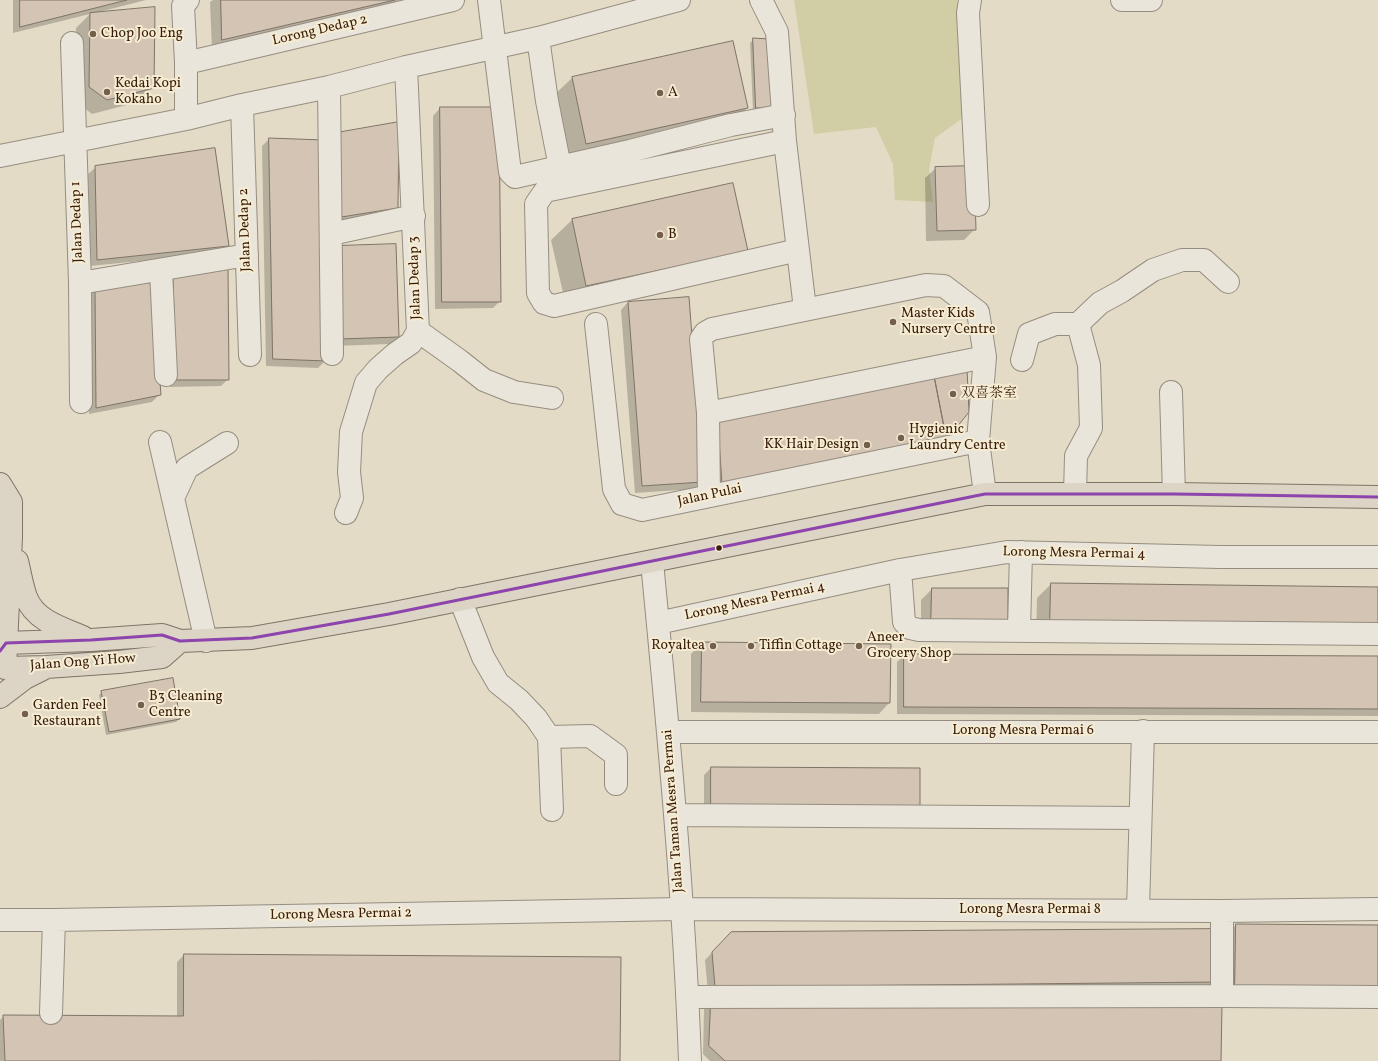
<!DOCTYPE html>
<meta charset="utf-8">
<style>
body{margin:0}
canvas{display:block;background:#e4dbc6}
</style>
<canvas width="1378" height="1061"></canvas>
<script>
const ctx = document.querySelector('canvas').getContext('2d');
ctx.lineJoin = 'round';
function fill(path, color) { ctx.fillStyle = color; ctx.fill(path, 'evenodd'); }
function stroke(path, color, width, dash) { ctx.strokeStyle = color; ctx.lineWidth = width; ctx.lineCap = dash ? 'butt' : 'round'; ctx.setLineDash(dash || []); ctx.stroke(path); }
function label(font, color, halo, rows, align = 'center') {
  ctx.font = font + ' Vollkorn,"Noto Serif SC",serif'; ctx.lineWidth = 4; ctx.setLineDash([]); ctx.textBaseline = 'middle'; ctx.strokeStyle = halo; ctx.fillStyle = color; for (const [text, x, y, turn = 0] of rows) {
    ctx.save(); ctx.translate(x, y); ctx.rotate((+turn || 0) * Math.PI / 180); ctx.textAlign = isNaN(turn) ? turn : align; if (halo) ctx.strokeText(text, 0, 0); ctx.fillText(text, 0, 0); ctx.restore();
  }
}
fill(new Path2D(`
 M794,0H957L967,115L935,138L929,169L933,202L895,200L893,164L876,127L814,134Z`), '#d1cda5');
fill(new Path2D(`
 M13,0H146L99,12L153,87L138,102L92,114L75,101L76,28L90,14L13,33Z
 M213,0H428L212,50L210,2Z
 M753,40L771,107L753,111L750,43Z
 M732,43L747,108L726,129L566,164L551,98L572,78Z
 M440,108L500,301L493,308L435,309L433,116Z
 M269,139L325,361L318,368L266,366L262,146Z
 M329,141L397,208L390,215L329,225Z
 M96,167L228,246L221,253L90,266L88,174Z
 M936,168L975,229L964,240L926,241L925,178Z
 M732,185L747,250L566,306L551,240L572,220Z
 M330,254L398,337L391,344L333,346Z
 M174,280L228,379L221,386L169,387L166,287Z
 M95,289L160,394L152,402L89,414L88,296Z
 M628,302L702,481L695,489L635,493L621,310Z
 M723,419L930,451L708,498L709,434Z
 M1051,584L1378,588L1036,637L1037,598Z
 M932,589H1007L921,635V600Z
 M702,643L890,645L889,703L879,714L691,712V654Z
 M904,655L1378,657V716L897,714V662Z
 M102,692L179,719L176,722L106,735L99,695Z
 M711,768L912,817L704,816V775Z
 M1236,925L1378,926L1228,993L1229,932Z
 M724,940L1216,982L1208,989L708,993L705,960Z
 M184,955L619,1061H0V1020L4,1016L177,1017V962Z
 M712,1002L1220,1061H710L703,1054L704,1009Z`), '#0003');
const building = new Path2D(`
 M20,0H127L20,27Z
 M221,0H395L222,40Z
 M155,7L154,88L107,100L89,87L90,13Z
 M753,38L769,39L772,108H756Z
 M733,41L748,108L586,144L572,77Z
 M440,107H499L501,302H442Z
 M399,122L398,208L335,218L336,133Z
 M269,138L324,140L326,361L273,359Z
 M215,148L229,246L97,260L95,166Z
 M974,166L976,230L937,231L935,167Z
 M733,183L748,251L586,286L572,219Z
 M396,244L399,337L340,339L337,246Z
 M228,266L229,380H176L173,279Z
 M152,283L161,395L96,408L95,288Z
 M689,297L703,482L642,486L628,302Z
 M967,368L969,412L949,437H946L934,376Z
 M934,376L946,437L722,484L718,425L723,418Z
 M1051,583L1378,587V628L1050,623Z
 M932,588H1008V625L931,624Z
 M702,642L891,644L890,703L701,702Z
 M904,654L1378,656V709L904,707Z
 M173,678L180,719L109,732L101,691Z
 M711,767L920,768V810L711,809Z
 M1236,924L1378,925V988L1235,986Z
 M1218,929L1217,982L715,987L712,952L731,932Z
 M184,954L621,957L620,1061H5L3,1015L183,1016Z
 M711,1001L1222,1005L1221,1061H725L709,1046Z`);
fill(building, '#d3c4b4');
stroke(building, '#7e7467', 1);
const minor = new Path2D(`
 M489,0L510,172L515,177L630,151L731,125L784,115
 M761,0L777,32L785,141L805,309
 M970,0L968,13L978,205
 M1122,0H1151
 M538,38L547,101L560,167
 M72,43L80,283L81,402
 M186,63L453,0
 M329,87L332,354
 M242,105L250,355
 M186,119V63L183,6L188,0
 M785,141L545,191L536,204L538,293L544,303L554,306L798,250
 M0,156L186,119L242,105L329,87L406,67L538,38L679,0
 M331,234L414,216
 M161,270L166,375
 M80,283L247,255
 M596,324L614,489L622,504L642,510L978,441
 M418,331L460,361L484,380L514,392L552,398
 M1022,360L1029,334L1055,324H1078L1100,303L1122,291L1153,270L1182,260H1204L1228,282
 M1171,392L1174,494
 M708,413L985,357
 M160,442L206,641
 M1075,494L1076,456L1091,428L1089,365L1078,324
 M709,496L708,413L701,339L705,333L712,329L926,285L944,286L978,312L985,357L978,441L985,494
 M173,498L187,468L227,443
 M346,513L352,498L349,472L351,432L366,383L378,369L395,354L411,343L418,331L406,67
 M652,562C668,728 684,894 690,1061
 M900,570L904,622L910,628L919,630L1378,634
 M460,599L483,657L498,683L519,700L536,718L549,737L590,736L616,755V784
 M658,623L900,570L1007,552L1220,557H1378
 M1019,631L1021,552
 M668,732H1378
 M549,737L552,810
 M676,815L1140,818
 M1138,910L1143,731
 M1222,911V996
 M0,920H54L681,909L1222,911L1378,909
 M688,997L1222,996L1378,997
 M51,1013L54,920`);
const major = new Path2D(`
 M0,484L11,502V537L5,668
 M17,561C20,573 22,586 26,597C35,621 62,628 83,637
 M0,651L6,643L91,640L162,635L180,641L252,638L389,614L985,494H1174L1378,497
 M5,668L46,667L119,662L162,657L180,641
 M0,697L25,678L43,669`);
stroke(minor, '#968d80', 24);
stroke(major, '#7e7467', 24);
stroke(minor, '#e9e5da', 22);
stroke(major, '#dcd4c5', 22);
stroke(new Path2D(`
 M0,651L6,643L91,640L162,635L180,641L252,638L389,614L985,494H1174L1378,497`), '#8e44ad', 3);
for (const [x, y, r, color] of [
 [93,34,4,"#745f4d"],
 [107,92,4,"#745f4d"],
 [660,93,4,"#745f4d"],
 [660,235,4,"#745f4d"],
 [893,322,4,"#745f4d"],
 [953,394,4,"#745f4d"],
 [901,438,4,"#745f4d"],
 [867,445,4,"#745f4d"],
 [719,548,3.5,"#381c0c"],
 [713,646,4,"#745f4d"],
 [751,646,4,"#745f4d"],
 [859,646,4,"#745f4d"],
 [141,705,4,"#745f4d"],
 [25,714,4,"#745f4d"]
]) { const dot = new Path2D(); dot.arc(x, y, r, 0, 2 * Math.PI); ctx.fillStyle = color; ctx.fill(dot); stroke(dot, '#f6ecd2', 1.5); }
label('14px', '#381c0c', '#f6ecd2', [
 ["Lorong Dedap 2",320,31,-13],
 ["Jalan Dedap 1",78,222,-92],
 ["Jalan Dedap 2",246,230,-92],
 ["Jalan Dedap 3",416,278,-92],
 ["Jalan Pulai",710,496,-12],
 ["Lorong Mesra Permai 4",1074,554,1],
 ["Lorong Mesra Permai 4",755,602,-12],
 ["Jalan Ong Yi How",83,663,-4],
 ["Lorong Mesra Permai 6",1023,731],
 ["Jalan Taman Mesra Permai",674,811,-94],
 ["Lorong Mesra Permai 8",1030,910],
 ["Lorong Mesra Permai 2",341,915,-1]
]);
label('14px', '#381c0c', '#f6ecd2', [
 ["Chop Joo Eng",101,34],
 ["Kedai Kopi",115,84],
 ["Kokaho",115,100],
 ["A",668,93],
 ["B",668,235],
 ["Master Kids",901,314],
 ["Nursery Centre",901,330],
 ["双喜茶室",961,394],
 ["Hygienic",909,430],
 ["Laundry Centre",909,446],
 ["KK Hair Design",859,445,"right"],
 ["Aneer",867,638],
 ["Grocery Shop",867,654],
 ["Royaltea",705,646,"right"],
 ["Tiffin Cottage",759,646],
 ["B3 Cleaning",149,697],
 ["Centre",149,713],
 ["Garden Feel",33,706],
 ["Restaurant",33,722]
], 'left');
</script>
